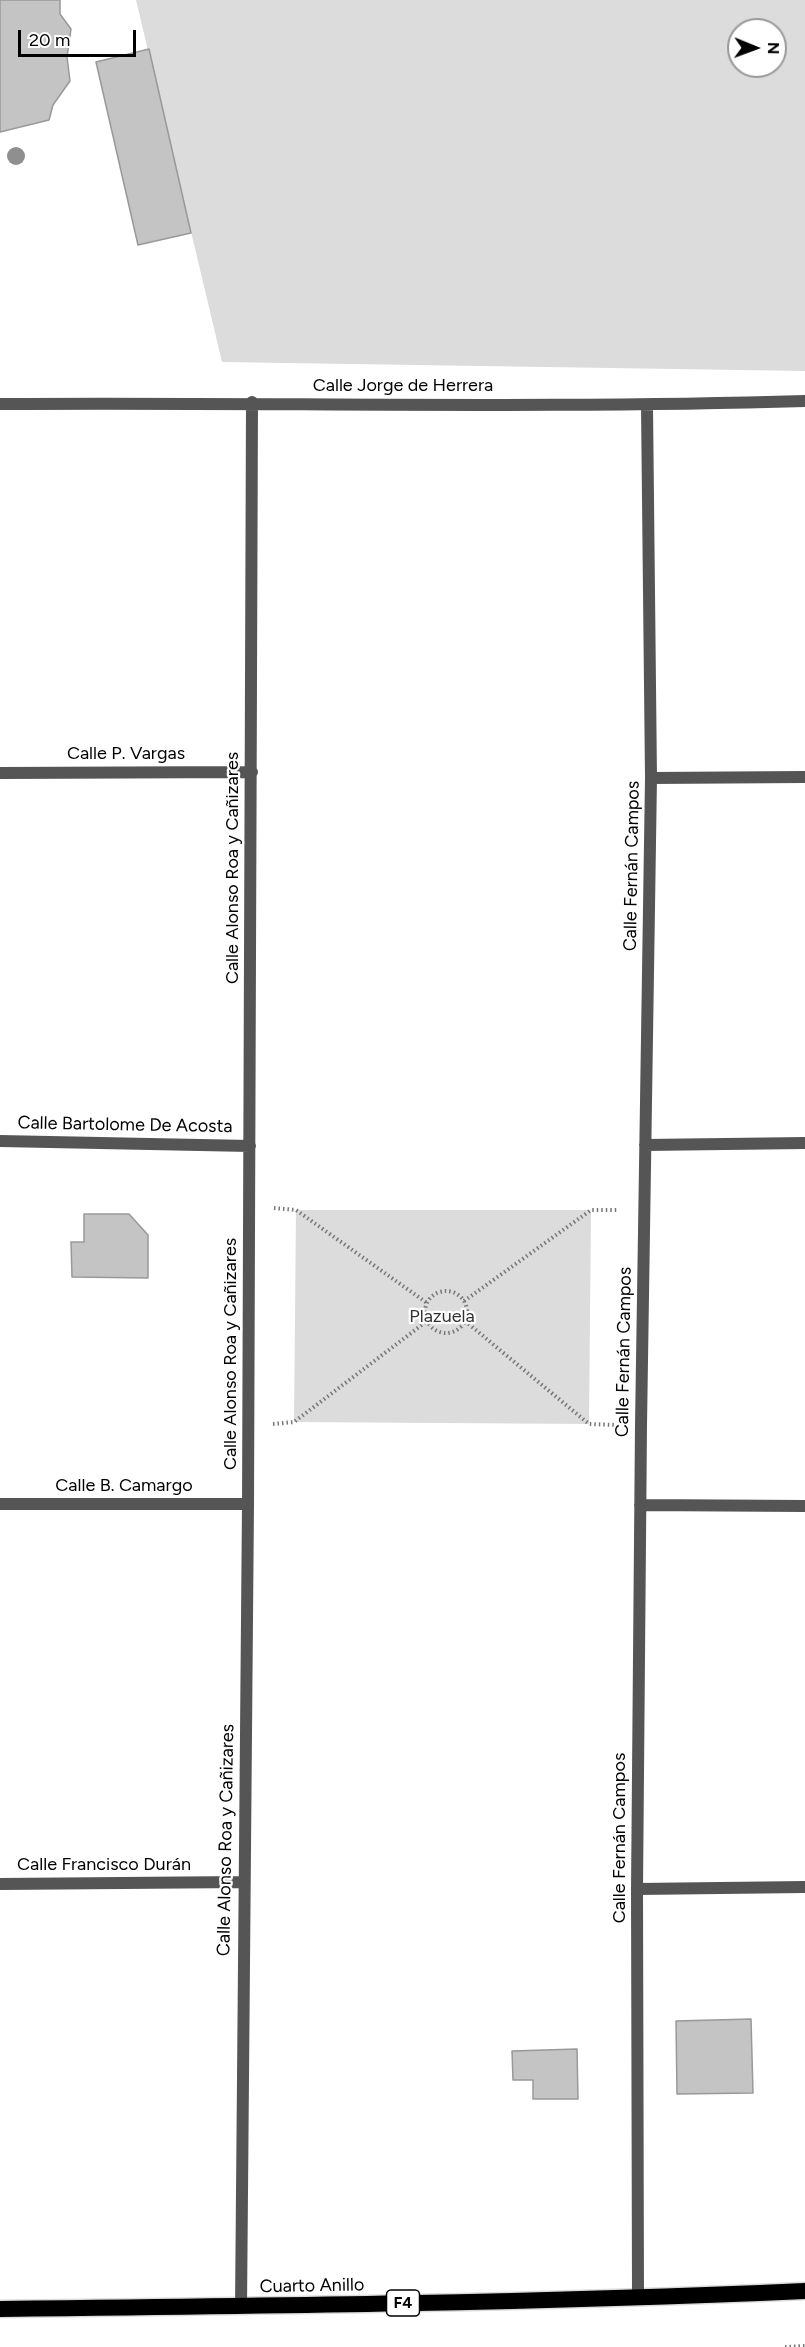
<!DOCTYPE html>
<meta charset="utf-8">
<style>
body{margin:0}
#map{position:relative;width:805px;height:2347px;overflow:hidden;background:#fff;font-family:Figtree,sans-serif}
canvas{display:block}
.north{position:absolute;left:727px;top:18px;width:60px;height:60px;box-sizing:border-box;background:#fff;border:2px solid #999;border-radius:50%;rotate:91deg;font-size:16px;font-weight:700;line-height:24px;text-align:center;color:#000}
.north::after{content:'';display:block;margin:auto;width:21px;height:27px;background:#000;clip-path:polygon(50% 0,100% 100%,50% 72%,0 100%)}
.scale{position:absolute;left:18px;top:30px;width:118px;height:27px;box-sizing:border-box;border:3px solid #000;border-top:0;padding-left:8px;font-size:18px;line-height:21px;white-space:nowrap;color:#000;-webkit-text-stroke:4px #fff;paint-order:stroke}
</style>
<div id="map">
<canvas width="805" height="2347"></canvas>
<div class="north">N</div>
<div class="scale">20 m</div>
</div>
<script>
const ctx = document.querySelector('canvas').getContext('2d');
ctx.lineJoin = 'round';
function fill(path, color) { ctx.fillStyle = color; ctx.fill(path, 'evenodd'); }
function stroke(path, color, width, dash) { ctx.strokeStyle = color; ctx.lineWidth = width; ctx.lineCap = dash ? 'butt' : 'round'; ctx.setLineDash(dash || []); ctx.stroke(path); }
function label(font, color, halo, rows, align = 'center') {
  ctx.font = font + ' Figtree,sans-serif'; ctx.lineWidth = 4.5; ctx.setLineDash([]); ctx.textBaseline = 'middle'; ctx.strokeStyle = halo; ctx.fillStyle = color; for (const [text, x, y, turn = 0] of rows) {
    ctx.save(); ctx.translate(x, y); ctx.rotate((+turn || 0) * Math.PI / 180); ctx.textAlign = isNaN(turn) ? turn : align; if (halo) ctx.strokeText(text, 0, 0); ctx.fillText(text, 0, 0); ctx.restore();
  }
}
fill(new Path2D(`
 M136,0H805V371L222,362ZM739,30H775V66H739Z
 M296,1210H591L589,1424L294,1422Z`), '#dcdcdc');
const building = new Path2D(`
 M0,0H60V14L71,29L67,57L70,81L53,105L49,120L0,132Z
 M149,49L191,233L138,245L96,62Z
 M84,1214H129L148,1235V1278L72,1277L71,1242H84Z
 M751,2019L753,2093L677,2094L676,2021Z
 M577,2049L578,2099H533V2080H513L512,2051Z`);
fill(building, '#c4c4c4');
stroke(building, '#999', 1.5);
const trunk = new Path2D(`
 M0,2309C268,2306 537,2303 805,2291`);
stroke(trunk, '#dbdbdb', 19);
stroke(new Path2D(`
 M274,1208L296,1210L427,1303
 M425 1312a21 21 0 1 1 42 0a21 21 0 1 1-42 0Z
 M464,1301L591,1210H617
 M465,1321L589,1424L616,1425
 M273,1424L294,1422L427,1321
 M785,2347L805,2346`), '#777', 4, [1.5, 3]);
stroke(new Path2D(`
 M0,404C268,402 537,409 805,401
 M0,773L252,772
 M651,778L805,777
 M0,1141L250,1146
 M645,1145L805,1143
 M0,1504H248
 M640,1505L805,1506
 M0,1884L244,1882
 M637,1889L805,1887
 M638,2298L637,1889L641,1425L651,778L647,406
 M241,2307L248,1504L252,402`), '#555', 12);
stroke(trunk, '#000', 16);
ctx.fillStyle = '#8f8f8f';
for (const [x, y] of [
 [16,156]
]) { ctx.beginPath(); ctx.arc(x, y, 9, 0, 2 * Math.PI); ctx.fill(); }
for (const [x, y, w] of [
 [403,2303,33]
]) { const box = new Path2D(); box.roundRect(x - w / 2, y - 13, w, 26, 4.5); ctx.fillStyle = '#fff'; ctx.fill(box); stroke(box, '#000', 1.5); }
label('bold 16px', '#000', null, [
 ["F4",403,2303]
]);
label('18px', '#000', '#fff', [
 ["Calle Jorge de Herrera",403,386],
 ["Calle P. Vargas",126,754],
 ["Calle Fernán Campos",632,866,-89],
 ["Calle Alonso Roa y Cañizares",233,868,-90],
 ["Calle Bartolome De Acosta",125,1125,1],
 ["Calle Fernán Campos",624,1352,-89],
 ["Calle Alonso Roa y Cañizares",231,1354,-90],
 ["Calle B. Camargo",124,1486],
 ["Calle Fernán Campos",620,1838,-90],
 ["Calle Alonso Roa y Cañizares",226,1840,-89],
 ["Calle Francisco Durán",104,1865],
 ["Cuarto Anillo",312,2286,-1]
]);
label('18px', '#333', '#fff', [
 ["Plazuela",442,1317]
]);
</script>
